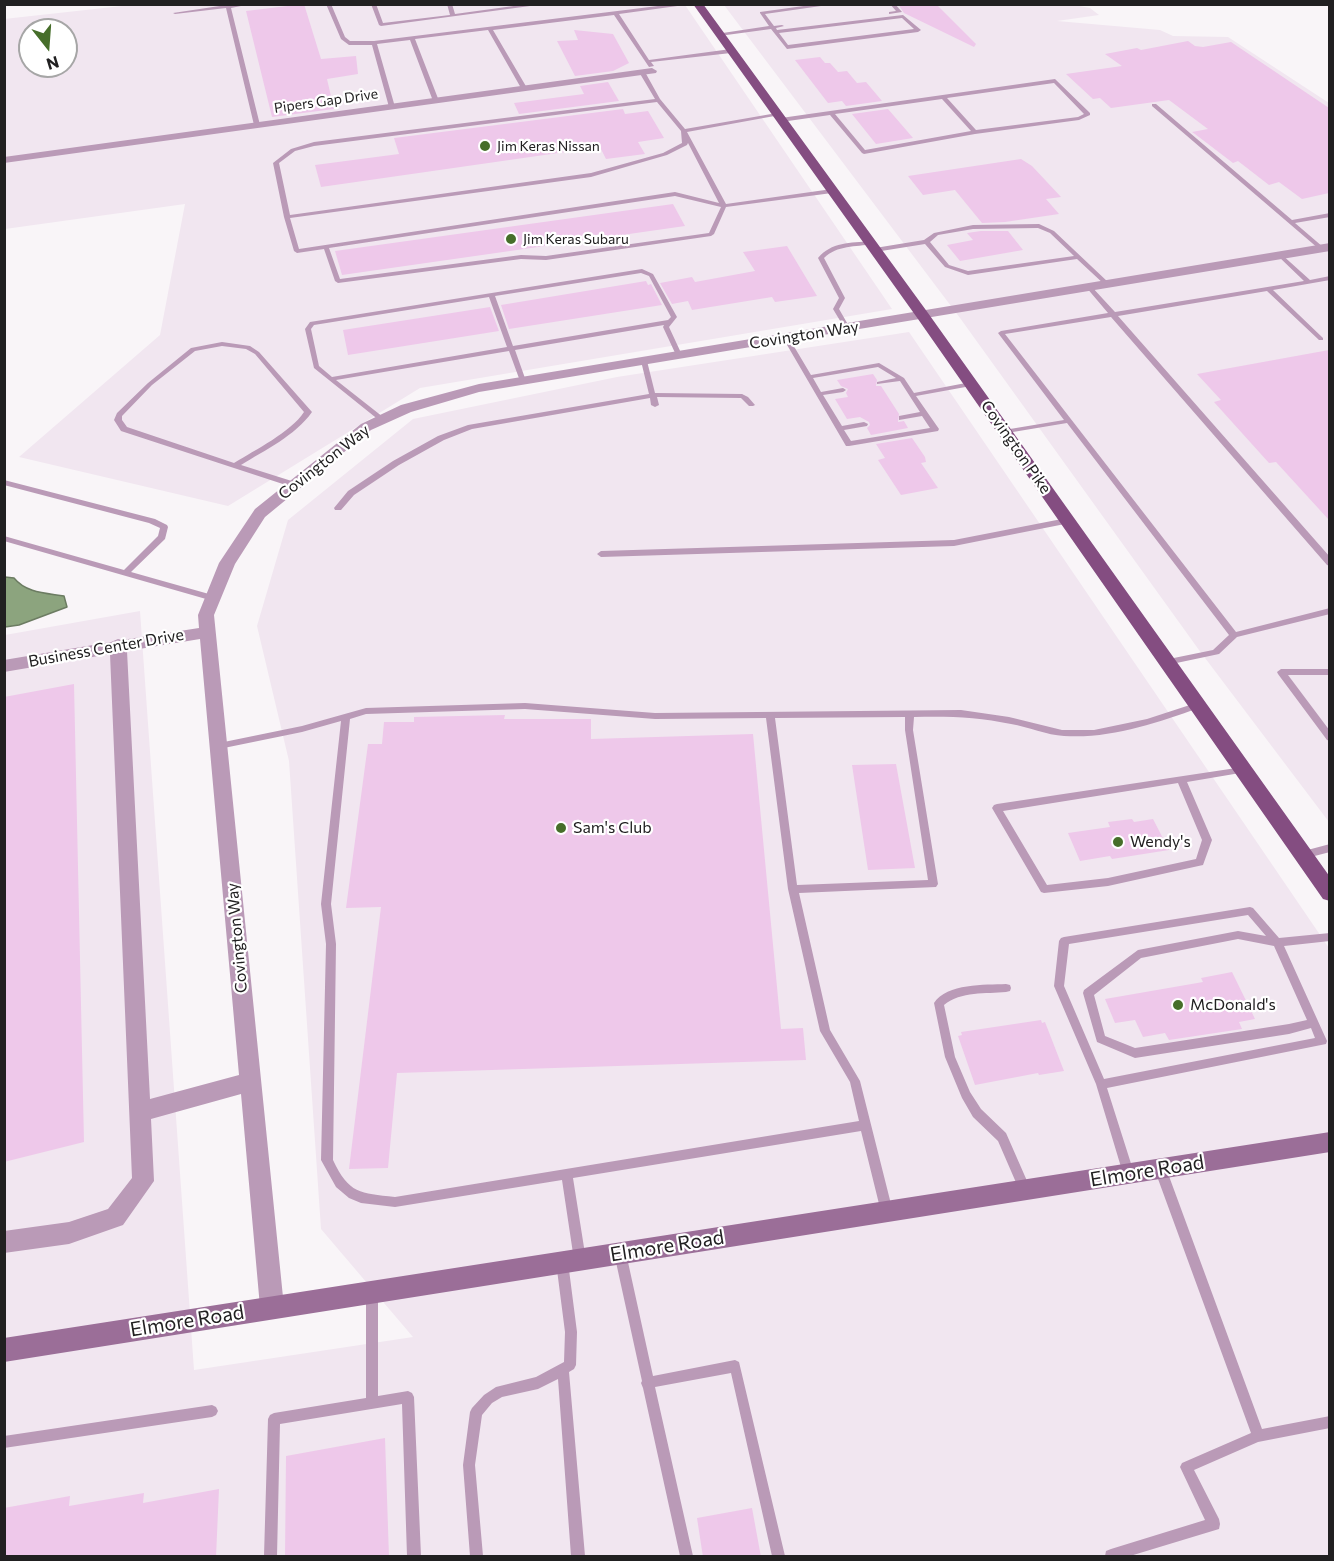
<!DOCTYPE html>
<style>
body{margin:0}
#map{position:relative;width:1334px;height:1561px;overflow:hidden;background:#f9f5f8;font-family:Commissioner,sans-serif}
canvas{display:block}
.frame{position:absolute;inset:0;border:6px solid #212021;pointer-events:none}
.north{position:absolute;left:18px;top:18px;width:60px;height:60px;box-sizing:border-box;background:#fff;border:2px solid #a6a6a6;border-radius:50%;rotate:163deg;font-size:16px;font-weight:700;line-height:24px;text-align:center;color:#212021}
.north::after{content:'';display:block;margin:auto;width:21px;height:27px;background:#466e2a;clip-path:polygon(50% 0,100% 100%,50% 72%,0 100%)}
</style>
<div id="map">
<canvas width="1334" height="1561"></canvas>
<div class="frame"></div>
<div class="north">N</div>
</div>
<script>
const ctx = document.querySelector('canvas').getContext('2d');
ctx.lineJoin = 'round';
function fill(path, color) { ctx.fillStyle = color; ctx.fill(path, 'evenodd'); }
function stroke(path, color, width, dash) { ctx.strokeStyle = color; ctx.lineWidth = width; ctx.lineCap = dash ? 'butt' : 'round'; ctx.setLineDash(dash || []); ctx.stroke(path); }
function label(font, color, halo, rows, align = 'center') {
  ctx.font = font + ' Commissioner,sans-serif'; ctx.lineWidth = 4.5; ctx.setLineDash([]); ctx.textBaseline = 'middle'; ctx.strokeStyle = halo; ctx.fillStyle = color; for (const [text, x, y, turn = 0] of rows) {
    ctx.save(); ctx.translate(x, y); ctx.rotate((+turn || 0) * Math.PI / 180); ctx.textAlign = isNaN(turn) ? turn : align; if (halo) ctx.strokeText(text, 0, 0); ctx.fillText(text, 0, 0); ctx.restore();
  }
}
fill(new Path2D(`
 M140,4L685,5L892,309L420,388L228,506L19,457L160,335L185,204L5,229L4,19ZM30,30H66V66H30Z
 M724,5H1074L1090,8L1099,15L1057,21L1160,30L1173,36L1228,37L1329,103V822L1199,650L960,318Z
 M909,332L1329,948V1556H5V635L140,611L194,1370L413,1337L321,1229L289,761L257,626L288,520L413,419L617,377Z`), '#f1e6f0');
const water = new Path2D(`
 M5,577L14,578C26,593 46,593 64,596L67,607L19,625L5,627Z`);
fill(water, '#8ca47e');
stroke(water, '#6c7c62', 1.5);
fill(new Path2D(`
 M304,4L321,59L356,56L358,74L327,79L334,109L272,117L246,11Z
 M898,4H936L976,44L974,47L904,13Z
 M574,30L613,34L629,63L613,71L575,76L557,41L578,40Z
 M1188,41L1195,46L1203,47L1231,42L1329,108V193L1302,199L1279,182L1269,185L1238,161L1233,163L1195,134L1192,132L1208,129L1169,100L1111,108L1100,98L1093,99L1066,74L1122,66L1105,54L1137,48L1141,50Z
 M820,57L825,63H830L838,72L847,71L857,83L866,82L882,101L846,106L842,101L828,103L795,60Z
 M608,82L619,101L519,114L514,103L584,94L580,86Z
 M623,109L625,114L648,111L664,138L638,142L645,154L606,159L600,147L321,187L315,165L399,154L394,138Z
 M888,109L913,138L876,144L852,114Z
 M1021,159L1032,166L1061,197L1046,199L1059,214L1005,222L982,223L955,190L923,195L908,176Z
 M673,204L685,226L342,275L335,251Z
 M981,231H1008L1023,250L960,261L947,245L973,240L967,233Z
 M787,246L817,296L775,302L772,297L692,310L688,301L672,304L660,283L692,277L695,282L755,271L743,252Z
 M646,281L648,285L651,284L662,305L509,329L501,305Z
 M490,307L499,331L348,355L343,330Z
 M1329,350V520L1276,462L1269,463L1214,402L1221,400L1197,374Z
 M873,374L877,380L876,386H881L899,414L898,422L904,421L908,428L871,435L867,428L870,425L869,422L860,417L847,419L835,399L848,397L846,393L848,389L841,386L837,380Z
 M912,438L925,457L926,462L921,463L938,488L901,495L878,460L885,458L876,444Z
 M74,684L84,1142L4,1162V697Z
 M505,715L504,719H591V739L753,734L781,1029L803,1028L806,1060L397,1073L388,1168L349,1169L381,907L346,908L368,744H382L384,722H414V717Z
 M896,764L915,868L868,870L852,765Z
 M1132,819L1134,822L1153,819L1169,850L1112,859L1110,856L1080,861L1068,833L1110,827L1108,822Z
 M1232,972L1255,1019L1239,1022L1242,1029L1169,1040L1165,1033L1143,1037L1135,1020L1115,1023L1105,999L1203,982L1201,978Z
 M1041,1020L1042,1023L1045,1022L1064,1071L1039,1075L1038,1073L975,1085L958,1036L962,1035L961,1032Z
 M385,1438L389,1557H285L286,1456Z
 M219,1489L216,1557H4V1508L70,1496L69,1506L144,1493L143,1503Z
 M752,1508L761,1557H703L697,1518Z`), '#eec8ea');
fill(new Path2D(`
 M233,4H251L231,8L260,125L257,127L254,125L226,8L175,14L173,13Z
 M326,4H331L345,37L350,41H374L674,4H692L619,14L649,60L731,49L734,51L731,53L651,62L654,66L649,67L614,15L493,30L527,88L524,90L521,88L488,30L415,39L439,101L436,103L433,101L410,40L377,44L395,107L392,109L389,107L372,45H349L341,39Z
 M371,4H376L383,23L450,15L447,4H452L455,14L528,4H545L381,26L379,25Z
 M818,4H835L765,14L774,26L782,25L784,26L776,28L777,30L903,15L921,30L918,32L787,49L771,29L719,36L716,34L769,26L760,13V12ZM902,18L914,29L788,45L779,33Z
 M890,4H895L902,12L889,14V12L896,11Z
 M642,70L645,72L660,99L685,129L777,113L780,115L687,132L726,204L832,189L835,191L832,193L726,207L714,234L711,236L546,260L521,259L338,283L335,281L324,249L297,253L294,251L284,217L273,163L291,149L314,142L655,99L639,72ZM657,102L681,131L682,143L663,153L591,173L290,215L279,163L295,151L314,146ZM688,143L719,203L675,192L299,249L290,218L591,177L667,155L687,145ZM675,196L721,207L709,233L546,256L521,255L340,279L329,248Z
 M1055,79L1090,113V115L1079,120L975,134L864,154L862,153L830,115L781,122L778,120L781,118ZM1054,83L1084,114L1078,117L976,130L947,98ZM942,99L971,131L865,150L835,114Z
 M1152,104H1156L1292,220L1330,213V217L1295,223L1323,247V249H1319L1152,106Z
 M1039,224L1054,231L1109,283V285H1105L1077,259L968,275L945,267L925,244L875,252L872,250L875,248L924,240L934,233L973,225ZM1038,228L1050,233L1074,256L968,271L949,265L930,242L938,235L973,229Z
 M870,241L873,243L872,244C856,247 837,245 824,258L845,298L839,309L850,328L845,329L833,309L839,298L818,258C831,242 851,243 870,241Z
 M1280,253L1310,280L1330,276V280L1273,290L1323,338V340H1319L1267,291L1118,316L1330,557V566L1327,565L1111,317L1005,334L1236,632L1330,608V614L1237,637L1219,654L1167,665L1163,662L1164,660L1213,650L1229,635L1067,423L1001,434V430H1004L1064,420L998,333L1001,331L1108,313L1086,287L1089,285L1091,286L1115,312L1304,281L1278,256L1277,255Z
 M642,269L653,274L677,317L669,327L682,355L681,356L679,357L676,355L663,327L664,325L515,350L526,381L523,383L520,381L509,351L336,380L383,417V421H380L314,368L305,329L310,322ZM641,273L649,276L671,317L668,320L513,346L495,296ZM489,297L507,347L332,377L319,366L311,329L314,325Z
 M786,336L789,338L811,375L879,363L904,378L914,393L971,382L974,384L971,386L916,396L939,429L938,431L849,446H846L783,338ZM878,367L896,378L877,382V384L900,381L920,412L899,416V420L922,416L930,428L851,441L844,430L867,426L868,424L864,422L842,426L823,395L843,392L846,390L843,388L821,392L813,378Z
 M222,342L250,346L259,352L312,412C295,436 265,450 241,465L298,483V487H292L121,431L114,420L117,413L148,383L191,348ZM222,346L246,349L255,354L304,412C291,432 255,450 234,463L127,427L122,420V416L152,385L195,351Z
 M644,359L647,361L655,393L742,394L748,397L755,405L753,406H749L741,398L657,397L659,405L655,407L651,405L650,398L472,429L444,440L399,465L354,495L341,510H335L334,508L348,491L393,461L438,436L468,425L649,394L641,361Z
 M4,480L155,519L167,525L168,527L165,539L131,572L216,596L217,598L213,601L4,541V536L124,570L158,536L160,528L149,523L4,485Z
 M1067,518L1071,521L1070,523L954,546L601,557L597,554L601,551L954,540Z
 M1281,669H1330V675H1288L1330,731V741L1327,740L1278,674L1277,672Z
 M525,703L655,713L961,710L1009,717L1062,730H1094L1147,719L1196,703L1200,706L1199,708C1156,723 1111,739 1064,736C1047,735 1028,727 1011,724C978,717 947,716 914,717L913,730L938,884L936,887L799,893L830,1030L860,1081L893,1212L891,1216L887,1218L883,1216L881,1212L861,1131L573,1178L586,1260L584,1264L580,1266L576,1264L574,1260L562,1180L395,1207L361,1203L349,1198L336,1187L321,1160L326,944L321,904L341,721L302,732L219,749L215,746L219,743L302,726L366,708ZM525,709L655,719L766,718L788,889L820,1031L850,1082L859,1121L395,1197C360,1193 349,1194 333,1160L336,944L331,904L350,719L366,714ZM905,717V730L928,880L797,885L775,718Z
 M1243,767L1246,768L1247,770L1246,772L1187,782L1212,840L1203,865L1108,886L1044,893L1041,892L992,808L994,805L997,804ZM1178,783L1202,840L1196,859L1108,878L1047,885L1003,811Z
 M1330,844V852L1303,859L1300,858L1298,855L1300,852Z
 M1250,907L1253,908L1279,938L1330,933V941L1284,946L1327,1041L1326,1044L1107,1088L1134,1173L1132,1177L1128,1178L1124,1177L1096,1084L1054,986L1059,941L1061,938L1064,937ZM1248,915L1266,936L1238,931L1138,950L1084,990L1083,993L1097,1042L1135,1058L1289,1034L1311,1028L1315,1038L1104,1079L1064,986L1069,944ZM1238,939L1274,946L1307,1020L1289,1024L1135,1048L1105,1036L1094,995L1141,958Z
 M1006,984L1010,985L1011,988L1010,991L1006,992C986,994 961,991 944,1005L955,1057L970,1092L981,1109L1006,1133L1031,1190L1029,1194L1025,1195L1021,1194L998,1141L973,1117L962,1098L945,1057L934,1003C947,983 985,985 1006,984Z
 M1160,1163L1164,1164L1166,1168L1262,1429L1330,1416V1428L1258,1442L1194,1470L1219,1519L1220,1524L1219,1529L1130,1556H1105L1106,1551L1111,1549L1205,1520L1180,1467L1182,1463L1251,1433L1154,1168L1156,1164Z
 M620,1247L624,1249L626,1253L653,1376L735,1360L739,1362L785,1556H772L731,1373L655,1387L693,1556H680L643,1388L641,1383L642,1381L614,1253L616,1249Z
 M562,1256L566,1258L568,1262L577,1332L576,1365L574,1369L569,1372L585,1556H571L558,1379L538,1389L502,1397L492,1403L482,1415L475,1465L483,1556H470L463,1465L470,1412L472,1408L484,1395L496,1387L536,1377L564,1362L565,1332L556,1262L558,1258Z
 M372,1286L376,1288L378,1292V1396L408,1391L412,1393L414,1397L421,1556H407L402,1404L280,1424L277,1556H264L268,1419L270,1415L274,1413L366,1398V1292L368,1288Z
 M212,1405L216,1407L218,1411L216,1415L212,1417L4,1448V1436Z`), '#ba9ab7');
fill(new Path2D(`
 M652,68L657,71L656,73L4,163V157Z
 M1330,243V251L479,392L411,412L371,430L265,517L235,564L214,615L284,1307L280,1315L272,1319L264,1315L260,1307L241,1094L151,1119L154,1181L123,1225L69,1244L4,1253V1231L69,1222L108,1209L132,1178L110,654L4,672V660L111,642L118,639L122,640L199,628L198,615L219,563L255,509L361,424L401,405L479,384ZM200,639L239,1075L150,1099L127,651Z`), '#ba9ab7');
fill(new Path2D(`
 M1330,1132V1152L4,1362V1338Z`), '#9b6e98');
fill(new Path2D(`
 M693,4H703L928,313L1330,877V901L1323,899L918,319Z`), '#844d81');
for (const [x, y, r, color] of [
 [485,146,6,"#466e2a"],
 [511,239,6,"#466e2a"],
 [561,828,6,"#466e2a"],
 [1118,842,6,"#466e2a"],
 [1178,1005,6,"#466e2a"]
]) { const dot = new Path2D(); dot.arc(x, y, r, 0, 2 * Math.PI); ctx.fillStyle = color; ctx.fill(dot); stroke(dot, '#fff', 2); }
label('14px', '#212021', '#fff', [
 ["Pipers Gap Drive",326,101,-8]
]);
label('14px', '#212021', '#fff', [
 ["Jim Keras Nissan",497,146],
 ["Jim Keras Subaru",523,239]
], 'left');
label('16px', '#212021', '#fff', [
 ["Covington Way",804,335,-9],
 ["Covington Pike",1016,447,55],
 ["Covington Way",324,462,-38],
 ["Business Center Drive",106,648,-10],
 ["Covington Way",237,938,-95]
]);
label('16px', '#212021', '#fff', [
 ["Sam's Club",573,828],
 ["Wendy's",1130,842],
 ["McDonald's",1190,1005]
], 'left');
label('20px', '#212021', '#fff', [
 ["Elmore Road",1147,1171,-9],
 ["Elmore Road",667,1246,-9],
 ["Elmore Road",187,1321,-9]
]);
</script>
